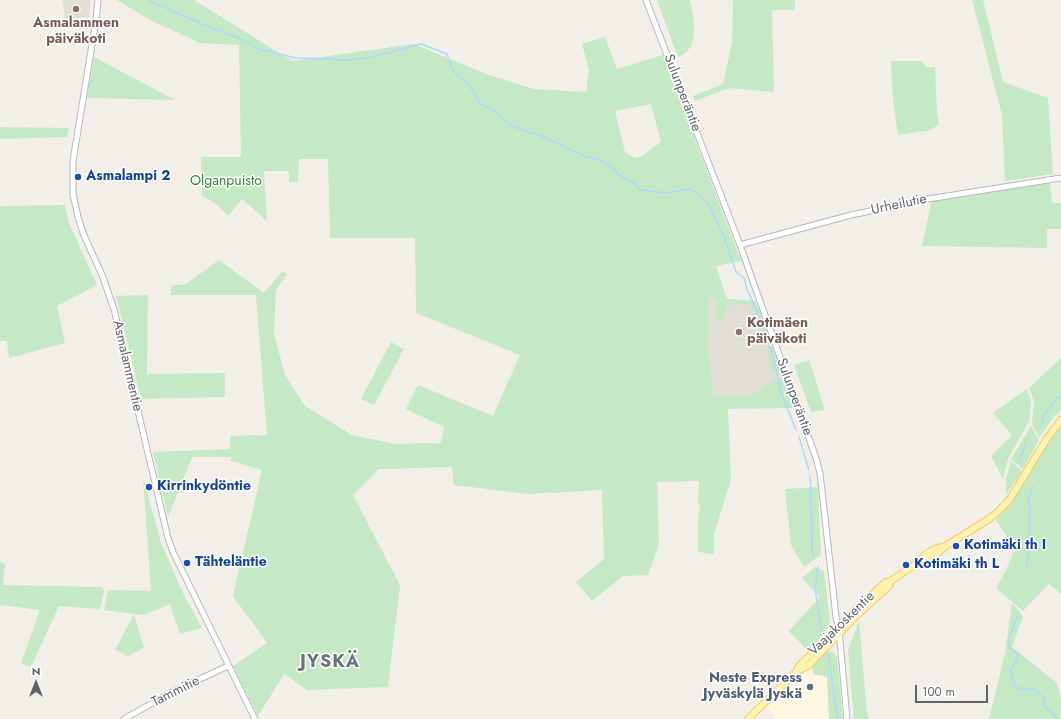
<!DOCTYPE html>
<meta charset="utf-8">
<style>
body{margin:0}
#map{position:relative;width:1061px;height:719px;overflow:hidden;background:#f1efe8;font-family:Jost,sans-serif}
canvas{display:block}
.north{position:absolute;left:16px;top:663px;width:40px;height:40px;-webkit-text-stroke:3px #fff;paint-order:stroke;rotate:0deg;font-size:11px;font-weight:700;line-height:16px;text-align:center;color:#5f6368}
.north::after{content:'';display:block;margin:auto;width:14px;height:18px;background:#5f6368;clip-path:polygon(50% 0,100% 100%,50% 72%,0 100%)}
.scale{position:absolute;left:915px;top:685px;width:73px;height:18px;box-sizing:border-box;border:2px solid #5f6368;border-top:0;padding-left:5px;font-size:12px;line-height:14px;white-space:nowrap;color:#5f6368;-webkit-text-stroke:3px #fff;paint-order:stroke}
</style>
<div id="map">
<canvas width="1061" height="719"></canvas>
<div class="north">N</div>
<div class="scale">100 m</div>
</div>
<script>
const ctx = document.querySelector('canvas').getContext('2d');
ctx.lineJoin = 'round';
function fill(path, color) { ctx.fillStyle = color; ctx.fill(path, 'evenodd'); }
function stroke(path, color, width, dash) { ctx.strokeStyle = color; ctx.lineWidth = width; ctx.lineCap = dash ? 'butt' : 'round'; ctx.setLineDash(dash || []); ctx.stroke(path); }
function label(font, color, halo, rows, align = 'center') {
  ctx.font = font + ' Jost,sans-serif'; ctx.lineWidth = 3; ctx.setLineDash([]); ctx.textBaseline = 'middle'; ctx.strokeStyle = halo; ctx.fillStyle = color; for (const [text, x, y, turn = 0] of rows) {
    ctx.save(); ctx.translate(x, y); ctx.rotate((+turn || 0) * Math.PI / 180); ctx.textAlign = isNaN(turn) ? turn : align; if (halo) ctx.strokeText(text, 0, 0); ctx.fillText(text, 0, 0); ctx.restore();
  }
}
fill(new Path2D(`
 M812,666L813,674L827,677L829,719H775L771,712L766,707Z`), '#fef7e0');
fill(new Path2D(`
 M62,0H90L89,17L65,19Z
 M710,299L755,301L762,316L783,378L779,377L770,383L765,384L750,397L713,396L709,348Z`), '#e1ded6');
fill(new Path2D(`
 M117,0H194L292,61L414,44L489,75L534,89L586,92L589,70L582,44L605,37L617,69L663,55L741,261L716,266L727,299L755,301L761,316L758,319L756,318L752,307L747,304L726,305V317L723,318V320L717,321V299H710L709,348L713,396L750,397L765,384L770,383C774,378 777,377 783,378L794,408L728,409L731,480L714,534V554L698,552V518L700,506L698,501L699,481L657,482L659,544L648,575L623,576L592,601L576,582L604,559L602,490L528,494L454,485L452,467L379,469L353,495L400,585L388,687L307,690L284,674L258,716L233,666L267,643L233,596L262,470L231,461V455L230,457H192L168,517L153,452L230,449V436L267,435L256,295H171V286L186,284L219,260L264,293L283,271L287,274L276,290L274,334L285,375L305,406L352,435L396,444L441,443L444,427L406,409L418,385L493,416L520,355L416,313L415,238H330L328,159H299L298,182H289V171H264L267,221L242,199L228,216L215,203L202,196L201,157H241L239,45L200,43L150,20ZM651,104L661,142L642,156L635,158L625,152L615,111Z
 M657,0H690C694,18 701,49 678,57Z
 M733,0H795V10H772L774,92L729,88L695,101L693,96L723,84L732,43Z
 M972,0H983L1003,82L1048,98L1053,174L1005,181L1002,115Z
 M94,57L175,100L87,98Z
 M891,61H922L926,67H935L937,113L939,124L931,130L898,135L893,100Z
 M0,127L69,128L67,137L0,139Z
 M1050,181L1052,203H1061V229H1047V248L922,246L932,199Z
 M65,205L69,223L97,285L57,306L65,343L9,358L7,341H0V206Z
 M148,295L147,374L225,373V397L141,399L116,296Z
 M760,323H763L780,368L779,372L773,374L769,370L768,349L759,326Z
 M391,342L404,349L374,405L361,399Z
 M1061,358V410L1053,418L1039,438L1032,424L1034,401L1029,388Z
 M809,360L825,410L811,412L794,365Z
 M1027,389L1031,401L1029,421L1008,459L1003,478L991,456L1012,435L993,413Z
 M1061,425V594L1049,584L1023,611L996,588L1006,570L1015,549L996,520L1013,500L1048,441Z
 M1031,426L1039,440L1023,469L1011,459Z
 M1011,461L1022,471L1006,495V479Z
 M143,477L161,543L183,593L202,628L180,634L170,604L144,615L134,614L144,648L128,656L115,650L134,614L104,610L108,590L151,591Z
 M818,487L821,555L804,567L791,545L785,489Z
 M0,562L5,563L3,585L102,587L104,591L100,609L59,606L31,667L21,663L40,610L0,605Z
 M815,567L824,571L830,621L826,631L808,651L789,631L820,597L802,578Z
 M1012,603L1023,616L1012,647L1057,683L1061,700V719H989L1005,653Z
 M859,621L867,713L869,719H854L848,650Z
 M827,652H833L837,657L843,719H829L827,677L813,674L812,666Z`), '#c5e8c5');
stroke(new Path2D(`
 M148,0L202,24L246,41L258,49L296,58L351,60L371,57L421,44L447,54L453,71L468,84L481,104L497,112L511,126L539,135L582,155L599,160L611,166L619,175L636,184L640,190L667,193L691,189L708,203L723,234L736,272L744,278L747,289L755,307L771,349L782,395L796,430
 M1042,425L1044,415L1061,394
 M799,437L809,470
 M1019,462L1026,443
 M810,476L811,488L812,552L813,557
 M818,566L815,589L822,634
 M1027,570L1030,507L1028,500L1033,486
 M1018,615L1008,642L1009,648L1018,654L1016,662L1011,670L1015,687L1023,689H1034L1045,699L1043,705L1056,717L1057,719
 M828,654L838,719`), '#aadaff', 1.5);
const minor = new Path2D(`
 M98,0L96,20L73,161V194L78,217L83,233L102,275L114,309L168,538L173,552L255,719
 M646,0L740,245L816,458L820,473L836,617L839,630L847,719
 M740,245L851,215L928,199L1061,178
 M124,719L174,691L228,666`);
const major = new Path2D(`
 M921,560C929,560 939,553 944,547L989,519L1000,510L1010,499L1046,440L1061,420
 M797,671L808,666L856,616L889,586L891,581
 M748,719L797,671L799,666L853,612L886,582L891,581L921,560C925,553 936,547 944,547`);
stroke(minor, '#b5b8bc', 7);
stroke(major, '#f2c960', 8);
stroke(minor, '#fff', 5);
stroke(major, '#fff2af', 6);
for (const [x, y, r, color] of [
 [76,9,4,"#8d6e63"],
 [78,177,4,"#1a4fb4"],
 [739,332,4,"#8d6e63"],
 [149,487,4,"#1a4fb4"],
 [956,546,4,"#1a4fb4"],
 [187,563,4,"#1a4fb4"],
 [906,565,4,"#1a4fb4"],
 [810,687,4,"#5c6f8a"]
]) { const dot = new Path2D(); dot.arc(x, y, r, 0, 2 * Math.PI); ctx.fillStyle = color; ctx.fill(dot); stroke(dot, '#fff', 1.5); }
label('bold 14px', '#785e54', '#fff', [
 ["Asmalammen",76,24],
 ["päiväkoti",76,40],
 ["Kotimäen",747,324,"left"],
 ["päiväkoti",747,340,"left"]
]);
label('14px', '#5f6368', '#fff', [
 ["Sulunperäntie",682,93,69],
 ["Urheilutie",899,205,-12],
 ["Asmalammentie",127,366,77],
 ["Sulunperäntie",794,397,70],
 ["Vaajakoskentie",842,624,-44],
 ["Tammitie",176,692,-27]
]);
label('bold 14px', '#164399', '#fff', [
 ["Asmalampi 2",86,177],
 ["Kirrinkydöntie",157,487],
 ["Kotimäki th I",964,546],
 ["Tähteläntie",195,563],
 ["Kotimäki th L",914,565]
], 'left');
label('14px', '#348238', '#fff', [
 ["Olganpuisto",226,182]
]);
label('bold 14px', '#4e5e75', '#fff', [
 ["Neste Express",802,679],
 ["Jyväskylä Jyskä",802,695]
], 'right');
ctx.letterSpacing = '1px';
label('bold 18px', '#70757a', '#fff', [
 ["JYSKÄ",330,663]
]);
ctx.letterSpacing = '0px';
</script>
